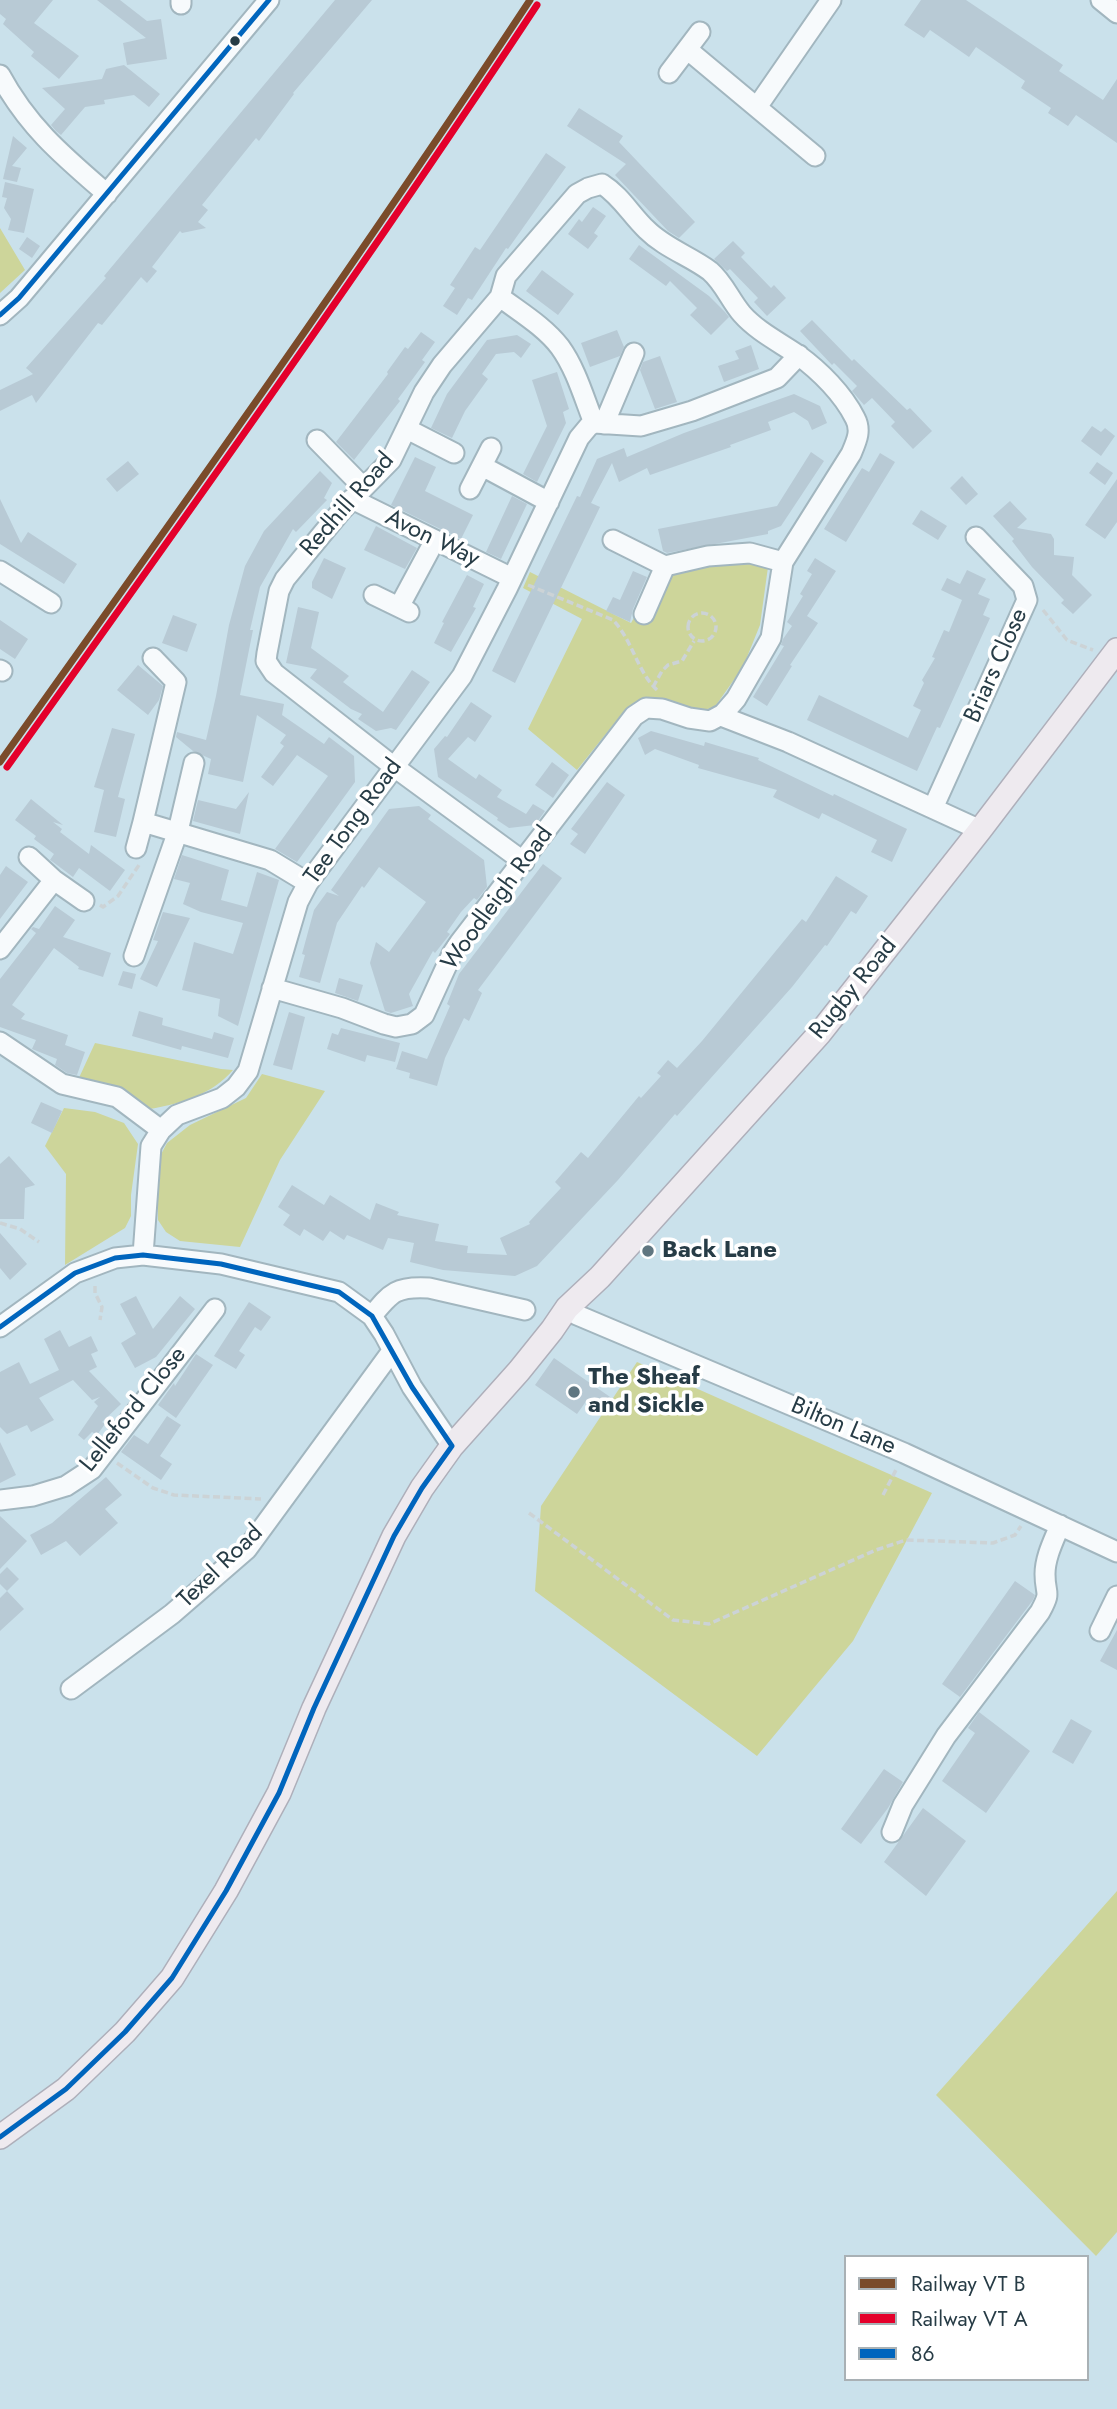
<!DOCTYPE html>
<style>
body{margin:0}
#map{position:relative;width:1117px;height:2409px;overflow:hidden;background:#cae1eb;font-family:Jost,sans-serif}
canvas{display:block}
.legend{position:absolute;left:844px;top:2255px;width:245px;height:126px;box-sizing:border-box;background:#fff;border:2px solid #a9b1b5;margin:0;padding:9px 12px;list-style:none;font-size:21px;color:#273c46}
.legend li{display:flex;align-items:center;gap:14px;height:35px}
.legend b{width:35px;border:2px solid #a9b1b5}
</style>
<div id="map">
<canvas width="1117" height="2409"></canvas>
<ul class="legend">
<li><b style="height:9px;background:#7a4b2a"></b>Railway VT B</li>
<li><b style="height:9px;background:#e4002b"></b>Railway VT A</li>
<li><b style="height:9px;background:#0065bd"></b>86</li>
</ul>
</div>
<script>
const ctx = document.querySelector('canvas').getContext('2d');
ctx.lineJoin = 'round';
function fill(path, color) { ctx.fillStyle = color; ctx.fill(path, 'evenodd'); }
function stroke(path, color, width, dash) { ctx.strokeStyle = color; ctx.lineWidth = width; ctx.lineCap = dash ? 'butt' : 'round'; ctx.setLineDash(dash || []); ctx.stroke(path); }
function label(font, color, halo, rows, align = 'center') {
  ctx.font = font + ' Jost,sans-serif'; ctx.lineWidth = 7; ctx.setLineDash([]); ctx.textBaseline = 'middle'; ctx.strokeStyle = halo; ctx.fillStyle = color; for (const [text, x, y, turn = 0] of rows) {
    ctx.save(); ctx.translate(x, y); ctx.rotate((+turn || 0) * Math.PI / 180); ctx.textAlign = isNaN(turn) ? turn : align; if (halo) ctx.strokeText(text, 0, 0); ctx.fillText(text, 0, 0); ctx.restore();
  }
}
fill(new Path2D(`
 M0,228L25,270L0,293Z
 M746,559L768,567L760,625L743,667L714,708L694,711L656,700L636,703L621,715L577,770L528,729L582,619L523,588L530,572L631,623L635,616L647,622L672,575L689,565Z
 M95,1043L221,1069L233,1070C213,1094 180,1104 150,1109C126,1090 108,1086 78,1080Z
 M262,1074L325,1091L280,1160L240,1247L180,1241L166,1232L158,1220L157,1162L167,1143L190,1125L246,1098Z
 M64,1108L95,1112L124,1123L138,1144L131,1195V1216L125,1228L65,1265L66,1174L45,1146Z
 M637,1362L932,1493L853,1641L757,1756L535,1591L541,1506Z
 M1117,1891V2232L1096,2256L936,2095Z`), '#cdd59a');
fill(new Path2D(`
 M0,0H53L34,23L79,56L59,79L31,56L34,52L3,24L6,19L0,14Z
 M97,0H120L147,21L161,19L167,59L127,65L123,43L146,38Z
 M335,0H372L293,93L294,94L259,141L256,138L202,205L208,210L198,222L206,228L182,233L180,231L152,267L157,271L147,283L141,277L102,325L98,323L36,403L32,395L0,411V390L33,374L26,368L106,278L104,276Z
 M921,0H966L1063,65L1059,71L1103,100L1117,79V143L1076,115L1068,126L1048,113L1051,108L1021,88L1025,81L976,47L969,57L930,30L924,38L904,25Z
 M124,65L160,94L149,107L134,95L104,100L105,104L85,107L61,135L56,131L51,125L65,109L42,88L102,79L106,69Z
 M579,108L623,136L619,142L695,222L679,238L668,231L615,175L626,164L567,126Z
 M13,136L27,148L12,166L21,168L17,182L3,179Z
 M546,153L566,167L508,249L506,248L472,300L468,298L457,315L443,306L455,288L450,285L475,247L480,250Z
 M5,182L34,189L24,233L8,230L11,219L4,208L7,198L2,197Z
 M593,207L606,216L594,233L598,236L588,249L568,234L579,219L582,222Z
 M27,237L40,246L32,258L19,249Z
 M733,241L745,253L741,257L771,288L774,285L786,298L767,316L754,302L758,298L730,269L727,271L714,259Z
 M639,245L709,296L725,312L729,317L711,335L690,315L697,308L670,281L666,286L629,259Z
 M542,270L574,294L558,315L526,291Z
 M812,320L852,361L854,359L907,410L910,408L932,431L913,449L891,426L895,422L872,398L864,405L852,391L857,386L834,363L832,365L800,331Z
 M617,330L624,347L620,356L590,367L581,343Z
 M421,332L435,342L422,360L425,362L398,399L400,401L354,460L336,442L388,374L387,372L405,347L408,349Z
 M517,335L531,344L521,358L514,352L496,354L482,374L488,379L465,411L452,438L431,428L447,394L487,340Z
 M751,345L759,369L724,382L718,366L739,359L735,351Z
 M660,356L677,402L655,409L640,370L643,362Z
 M557,372L569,409L563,412L566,423L537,482L523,474L547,426L532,380Z
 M794,394L820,406L827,423L812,430L808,421L794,412L768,422L771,430L730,445L731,447L650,475L647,468L619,482L612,463L591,503L600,507L515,683L492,671L577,496L580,497L597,459L624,448L627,457L684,433Z
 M1092,426L1101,432L1105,428L1115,436L1101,456L1081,441Z
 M811,452L824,461L781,526L768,531V534L667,553L663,551L658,529L777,506Z
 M880,453L895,462L846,542L824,529L862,468L869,472Z
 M415,457L436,467L425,491L473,515L461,539L391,505Z
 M128,461L139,474L117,492L106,479Z
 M1097,462L1113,473L1105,485L1089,473Z
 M320,471L332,483L324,498L327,500L296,532L293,529L260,587L250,630H253L240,695L284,704L282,715L324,744L329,737L354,756L355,782L297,862L275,849L328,776L297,755L273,786L261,777L284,746L280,743L286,735L257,715L243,782L208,774L211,759L193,751L176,737L177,732L206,740L216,696L229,625L245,566L264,531Z
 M962,476L978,494L966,505L950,488Z
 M1117,479V522L1105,539L1085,525Z
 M512,496L527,504L501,559L486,552Z
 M0,499L21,543L28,532L77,564L64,584L0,544Z
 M1010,501L1027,519L1017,528L1051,534L1054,539V555L1074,557L1072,575L1092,595L1073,614L1061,603L1064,600L1032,567L1012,541L1014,539L993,516Z
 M921,510L947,526L938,540L912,524Z
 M376,526L417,548L405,569L364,550Z
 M324,558L346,568L332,599L312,588V582Z
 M815,558L836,571L807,616L818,623L790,665L792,666L767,706L753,697L784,646L781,645L783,639L792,626L787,622L803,596L800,594L812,574L807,571Z
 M967,570L986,579L978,594L990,599L983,615L990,618L940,728L937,727L917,771L807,720L819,695L908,738L921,710L913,706L924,683L922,680L935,658L932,657L944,630L949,632L962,600L941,590L947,578L960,584Z
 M633,571L647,577L633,609L630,622L606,611L613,597L620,600Z
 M467,575L484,584L473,607L476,608L451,652L434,643L444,623L442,622Z
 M298,607L319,612L311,648L349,676L343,682L383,712L412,670L430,682L396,730L391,728L376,731L358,719L362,714L351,709L310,678L317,669L286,663Z
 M173,615L197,624L187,652L162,643Z
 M0,620L28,639L15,659L0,649Z
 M138,665L163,686L159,700L148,715L117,690Z
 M471,702L492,716L475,742L468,737L448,759L476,779L479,774L502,790L497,797L526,814L533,804L545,811L535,825L509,828L497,820L498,818L438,777L434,749L445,736L447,737Z
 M112,728L135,734L118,797L125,799L116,837L94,832L104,790L94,787Z
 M651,731L704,746L705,742L759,758L758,760L833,796L834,794L907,829L892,862L871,852L877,840L822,813L819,819L773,797L777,790L698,768L699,765L655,749L645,755L638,738Z
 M552,762L569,775L553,798L535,785Z
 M607,782L625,795L585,854L570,844L578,834L571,829Z
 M249,792L240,834L193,821L198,800L236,809Z
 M31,799L63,825L53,822L62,829L60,832L89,854L91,845L125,870L110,891L79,868L73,877L53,862L50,860L54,854L34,839L36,836L15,820Z
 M419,806L431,815L428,819L484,860L487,887L477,900L474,898L461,912L447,932L450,934L435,953L433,951L409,994L413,1006L391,1013L385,1011L370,963L376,942L389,952L426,902L379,867L364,888L362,886L337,923L320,983L299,977L305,955L302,954L314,910L327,892L339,896L331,890L389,809Z
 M182,855L229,870L221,900L247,907L257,872L279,880L238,1026L218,1016L220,999L182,990L194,942L233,954L243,923L201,912L183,904L190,883L174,879Z
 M543,864L562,878L478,990L482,993L469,1021L464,1018L445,1058L437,1086L409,1078L410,1073L396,1069L402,1051L427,1059L450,1006L447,1004L459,974Z
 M6,866L28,882L0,919V875Z
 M836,876L868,896L856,914L851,911L827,946L825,945L792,987L677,1116L675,1114L618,1180L537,1266L515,1276L443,1270L410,1262L414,1243L388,1238L383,1250L347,1235L344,1240L330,1231L323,1241L304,1229L300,1236L283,1225L290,1215L278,1207L292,1185L324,1205L330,1195L370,1220L376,1203L399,1212L397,1215L439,1224L435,1241L468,1246L467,1253L507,1255L500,1238L530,1224L529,1222L561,1188L555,1182L581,1152L588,1158L639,1096L641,1098L661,1076L657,1073L668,1060L677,1068L702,1041L802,919L806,922Z
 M55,906L75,920L63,937L111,953L103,977L78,969L79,967L54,948L12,1005L25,1014L21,1019L68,1035L65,1045L85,1052L77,1075L67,1073L55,1065L57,1059L32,1049L36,1040L0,1027V979L36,933L31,929L33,927L39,929Z
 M163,912L190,918L157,987L140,979L158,941L153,940Z
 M123,971L136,974L132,989L118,985Z
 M339,978L363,985L358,1001L335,993Z
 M139,1011L163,1018L162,1025L212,1039L214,1032L234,1038L228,1058L182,1046L181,1050L132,1036Z
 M289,1012L305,1017L292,1070L273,1065Z
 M341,1028L400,1043L395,1062L367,1055L365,1062L327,1049L332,1033L338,1035Z
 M41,1102L62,1111L52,1133L31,1123Z
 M9,1156L35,1185L25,1188L24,1219H0V1164Z
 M0,1233L27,1264L10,1280L0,1268Z
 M136,1296L153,1329L180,1296L195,1309L156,1357L135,1368L121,1343L136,1334L120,1304Z
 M249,1302L271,1317L261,1331L255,1327L239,1351L245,1355L236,1369L214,1356Z
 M60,1330L69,1347L91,1336L98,1351L91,1354L97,1367L89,1371L121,1404L102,1422L105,1424L97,1435L92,1432L84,1440L78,1435L98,1406L94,1402L100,1397L92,1400L73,1380L39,1398L54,1420L31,1432L27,1425L7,1434L0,1427V1372L19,1362L30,1384L59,1370L44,1339Z
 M196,1354L213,1365L176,1418L158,1405L174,1383L175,1386Z
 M554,1358L613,1399L604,1412L587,1400L577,1414L535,1385Z
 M167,1416L181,1425L160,1456L172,1464L161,1480L121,1452L134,1435L148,1444Z
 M0,1442L16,1475L0,1483Z
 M106,1477L122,1495L105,1509L118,1523L80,1556L66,1541L41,1555L30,1535L52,1523Z
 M0,1516L27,1541L0,1569Z
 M7,1567L19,1579L7,1591L0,1584V1574Z
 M1015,1581L1035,1595L1033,1600L960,1697L942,1684Z
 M7,1591L24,1609L0,1631V1598Z
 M1117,1630V1670L1100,1661Z
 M979,1712L1030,1751L986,1813L942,1781L975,1733L968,1728Z
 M1071,1719L1092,1731L1073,1764L1052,1752Z
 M884,1769L903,1782L888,1808L861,1844L841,1829Z
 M923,1808L966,1841L926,1896L884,1862Z`), '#b8cad5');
const minor = new Path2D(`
 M181,0V4
 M1101,0L1117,13
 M688,50L815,156
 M669,73L700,32
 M0,75C28,127 63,156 107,194
 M757,107L831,0
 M500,297C520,312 545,327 560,347C576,369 584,398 594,423
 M0,315L19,298L269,0
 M594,423L641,426L692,411L777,378L799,355
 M604,424L634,353
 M407,429L454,453
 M317,440L363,487
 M482,466L549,502
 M470,489L491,448
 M352,499L512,578
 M613,540L665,566L708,556L750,553L783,562
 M0,571L51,603
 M374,595L409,612
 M399,607L435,540
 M644,614L665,566
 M153,658L176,682L143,822L270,860L308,883
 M0,670L2,671
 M721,716L788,742L980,830
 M933,808L1027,600L1023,586L976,537
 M136,848L143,822
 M29,857L54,880L84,901
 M0,949L54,880
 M134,956L178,831L194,763
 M272,988L342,1008L384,1024L396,1027L412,1024L424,1015L452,954L460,942L634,716L646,708L662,709L689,718L710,721L723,714L736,699L771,638L783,562L851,454C856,442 862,431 855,418C843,394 820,371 798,355C779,342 757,331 742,314C730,300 724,283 710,271C690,256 665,248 647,230C631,215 621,196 602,184L588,188L577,194L506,276L500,297L442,365L424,392L391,460L342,510L285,579L279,591L267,653L266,661L274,673L393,766L524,862
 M0,1042L62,1084L117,1097L161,1130
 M143,1255L151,1146L161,1130L177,1115L222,1098L236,1087L248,1071L298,902L308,883L462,676L507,589L579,438L589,426L594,423
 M567,1308L577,1315L904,1453L1117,1552
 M372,1316C391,1292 397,1286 429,1288L525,1310
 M0,1327L75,1273L115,1258L143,1255L221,1264L339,1292L372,1316L384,1334L412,1387L452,1446
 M0,1500L33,1496L66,1486L92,1469L215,1309
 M1100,1631L1117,1596
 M71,1689L172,1614L247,1549L392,1351
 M892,1832L903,1805L946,1736L1040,1612C1052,1590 1045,1596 1045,1574C1045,1557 1054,1540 1060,1525`);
const major = new Path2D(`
 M0,2137L66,2089L125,2032L172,1978L226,1891L279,1793L314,1708L394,1536L422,1488L452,1446L519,1371L552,1330L567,1308L600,1277L820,1033L980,830L1117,650`);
stroke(minor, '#a2b6bf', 23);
stroke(major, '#aeafba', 26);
stroke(new Path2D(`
 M528,585L613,620C633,641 637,672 658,691
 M1043,610L1067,640L1093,650
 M688 627a14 14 0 1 1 28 0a14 14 0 1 1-28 0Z
 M653,687L662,671L668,665L682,661L694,641
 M100,905L103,907L118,896L139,865
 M0,1223L20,1229L39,1242
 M95,1286V1293L102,1307L100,1320
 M117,1463L153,1488L174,1495L261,1499
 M883,1495L897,1468
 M529,1513L673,1620L709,1624L876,1550L906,1540L993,1543L1015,1535L1021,1526`), '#ccd3d6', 3.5, [7, 3.5]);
stroke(minor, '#f7fafc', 19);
stroke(major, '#eeeaef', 23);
stroke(new Path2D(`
 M0,315L19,298L269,0
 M0,1327L75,1273L115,1258L143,1255L221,1264L339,1292L372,1316L412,1387L452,1446L422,1488L394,1536L314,1708L279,1793L226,1891L172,1978L125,2032L66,2089L0,2137`), '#0065bd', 5);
stroke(new Path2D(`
 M0,762C180,510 360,258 530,0`), '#7a4b2a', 7);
stroke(new Path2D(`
 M7,767C187,515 367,263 537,5`), '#e4002b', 7);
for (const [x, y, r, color] of [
 [235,41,6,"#273c46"],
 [648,1251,7,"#607680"],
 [574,1392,7,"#607680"]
]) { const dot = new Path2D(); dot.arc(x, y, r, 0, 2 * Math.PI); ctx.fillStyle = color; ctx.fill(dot); stroke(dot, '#fff', 2.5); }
label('24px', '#273c46', '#fff', [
 ["Redhill Road",348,505,-49],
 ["Avon Way",432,539,26],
 ["Briars Close",997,666,-66],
 ["Tee Tong Road",354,822,-54],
 ["Woodleigh Road",498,899,-54],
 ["Rugby Road",854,989,-51],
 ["Lelleford Close",134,1410,-51],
 ["Bilton Lane",843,1427,23],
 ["Texel Road",221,1567,-44]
]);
label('bold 24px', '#273c46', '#fff', [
 ["Back Lane",662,1251],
 ["The Sheaf",588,1378],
 ["and Sickle",588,1406]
], 'left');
</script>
